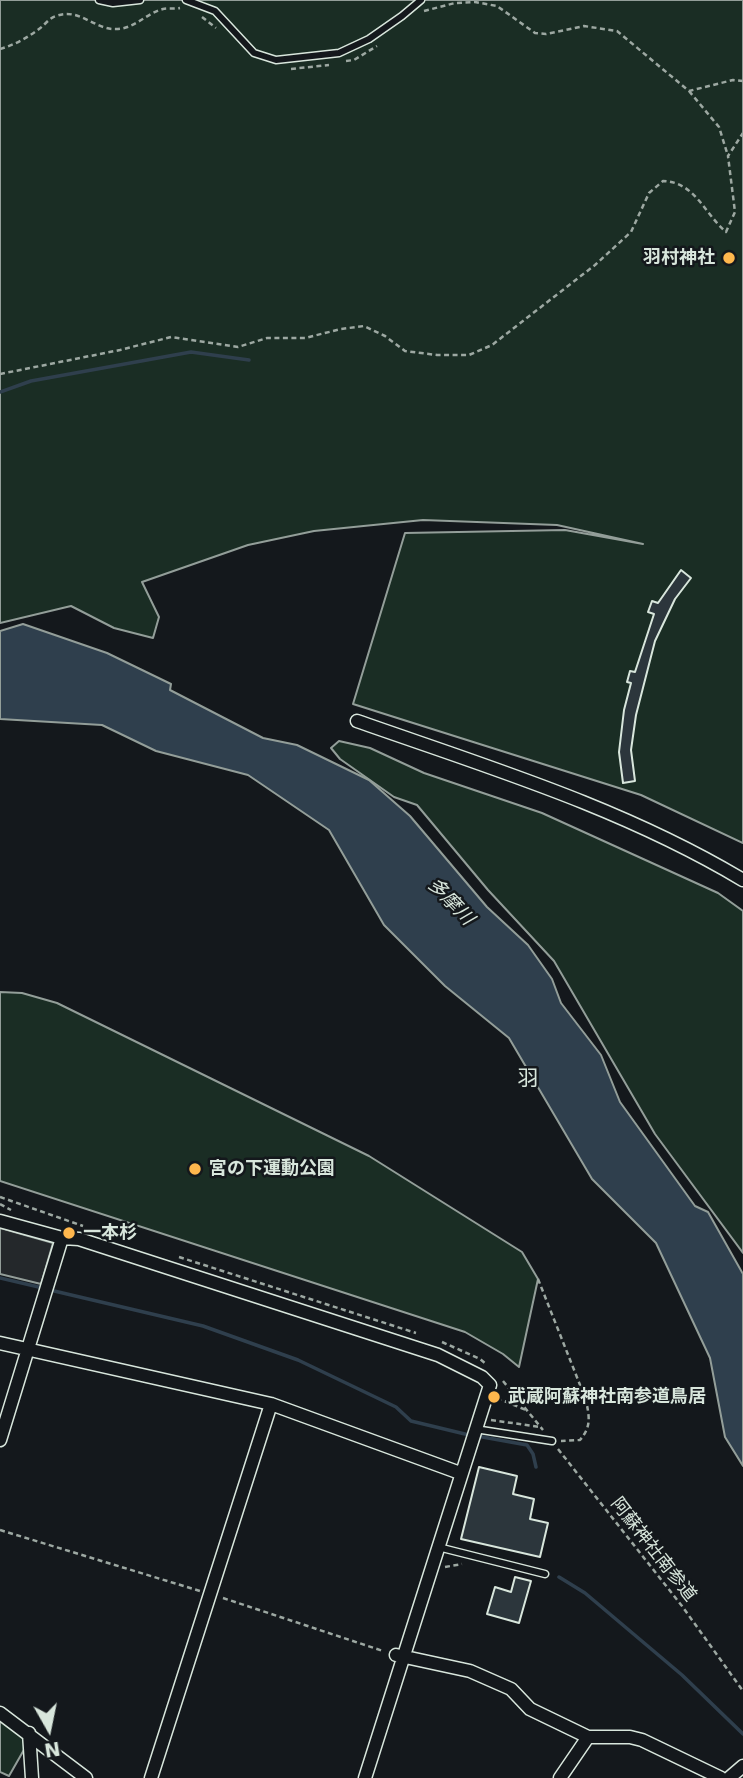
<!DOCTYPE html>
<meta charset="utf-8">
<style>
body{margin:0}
#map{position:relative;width:743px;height:1778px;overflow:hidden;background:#14181c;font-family:"DejaVu Sans",sans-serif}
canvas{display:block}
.north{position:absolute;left:14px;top:1694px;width:70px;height:70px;-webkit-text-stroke:5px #14181c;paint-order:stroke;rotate:171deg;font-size:19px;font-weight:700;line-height:28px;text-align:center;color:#d8e6dc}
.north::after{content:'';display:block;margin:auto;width:24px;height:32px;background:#d8e6dc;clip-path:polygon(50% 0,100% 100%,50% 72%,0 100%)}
</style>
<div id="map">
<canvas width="743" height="1778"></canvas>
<div class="north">N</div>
</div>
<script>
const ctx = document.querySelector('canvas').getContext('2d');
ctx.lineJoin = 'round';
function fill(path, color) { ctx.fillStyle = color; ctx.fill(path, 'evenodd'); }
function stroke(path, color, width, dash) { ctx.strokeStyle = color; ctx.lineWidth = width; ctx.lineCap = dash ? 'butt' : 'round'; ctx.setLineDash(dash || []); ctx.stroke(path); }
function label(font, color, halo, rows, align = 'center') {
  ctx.font = font + ' "DejaVu Sans","Noto Sans JP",sans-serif'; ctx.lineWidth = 5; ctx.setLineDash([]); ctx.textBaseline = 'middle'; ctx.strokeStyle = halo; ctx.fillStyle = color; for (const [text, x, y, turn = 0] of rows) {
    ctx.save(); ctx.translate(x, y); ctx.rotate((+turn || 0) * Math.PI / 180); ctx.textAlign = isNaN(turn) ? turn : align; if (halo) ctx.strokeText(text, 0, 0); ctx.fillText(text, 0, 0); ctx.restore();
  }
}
const green = new Path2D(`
 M0,0H743V843L641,795L353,704L405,533L565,530L643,544L557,525L423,520L314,531L248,545L142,582L159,617L153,638L114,628L71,606L0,623Z
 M339,741L370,748L424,773L542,813L718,893L743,911V1253L655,1134L554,961L488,890L417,805L394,797L340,759L331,748Z
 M0,992L22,993L57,1003L369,1156L522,1252L538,1279L519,1367L503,1354L465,1332L0,1181Z
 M0,1719L23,1736L25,1748L9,1776L0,1772Z`);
fill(green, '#1a2d24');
stroke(green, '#939e99', 2);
const parking = new Path2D(`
 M0,1228L53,1243L41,1284L0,1274Z`);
fill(parking, '#24282b');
stroke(parking, '#939e99', 2);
const water = new Path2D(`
 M23,624L107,653L171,684L170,690L263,738L297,745L369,780L410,816L487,907L528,945L552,979L561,1003L601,1055L620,1102L695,1206L708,1212L743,1274V1466L725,1437L710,1358L656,1243L592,1179L509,1038L445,986L384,925L329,830L248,775L156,751L102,725L0,719V631Z`);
fill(water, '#2f3f4d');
stroke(water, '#939e99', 2);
stroke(new Path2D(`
 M0,392L31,381L191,352L249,360
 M0,1278L43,1288
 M50,1290L203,1326L298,1360L396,1407L411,1421L469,1435
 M477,1436L527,1445L533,1454L536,1467
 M559,1577L585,1593L682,1675L743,1734`), '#2f3f4d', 3.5);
const building = new Path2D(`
 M681,570L691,578L675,599L655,641L636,715L631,750L635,781L623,783L619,752L624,710L631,683L627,682L630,671L635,672L654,614L648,612L652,601L658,603Z
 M479,1467L517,1476L513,1494L534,1499L530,1519L548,1523L540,1557L461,1539Z
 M515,1577L531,1581L519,1623L487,1614L495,1587L511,1592Z`);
fill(building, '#2c363c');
stroke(building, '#d8e6dc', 2);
const lane = new Path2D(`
 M99,0L113,3L140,0
 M186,0L215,11L254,53L276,60L339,53L369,39L402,16L421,0
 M475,1429L552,1441
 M438,1547L545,1574`);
const street = new Path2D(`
 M357,721C488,767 623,808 743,880
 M0,1221L62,1238L79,1239L438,1355L482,1377L490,1385L365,1778
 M0,1343L271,1404L460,1473
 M0,1440L62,1238
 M396,1655L470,1671L511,1689L530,1709L588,1737H630L642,1740L721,1778
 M0,1713L86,1778
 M29,1733L32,1778
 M151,1778L271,1404
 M560,1778L588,1737
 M729,1778L743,1766`);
stroke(lane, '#d8e6dc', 9);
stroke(street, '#d8e6dc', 15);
stroke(new Path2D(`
 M424,11L455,3L475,2L497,6L535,33L546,34L584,26L617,31L689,91L733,80L743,81
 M202,17L216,28
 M0,49C14,45 27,38 39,29C45,25 49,18 56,16C80,7 95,31 118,29C135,28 147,13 163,9C168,8 174,9 180,8
 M346,61L354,60L377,46
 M291,69L329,65
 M689,91L719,127L728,156
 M0,374L120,350L171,337L238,347L267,338H305L341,329L364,326L385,336L405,351L437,355H469L492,345L595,265L631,232L649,193L663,181C695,182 704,213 726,232L735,212L728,156L743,133
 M0,1197L83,1226
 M0,1204L11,1210
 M179,1257L416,1333
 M538,1279L586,1400C589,1416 592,1426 580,1440L561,1441
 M442,1342L480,1359L486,1364
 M503,1381L543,1430
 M497,1398L526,1410
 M491,1420L540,1427
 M558,1449L682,1606L743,1691
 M0,1530L200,1591
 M445,1567L462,1564
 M223,1598L383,1651`), '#9da8a2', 2.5, [5, 3.5]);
stroke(lane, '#14181c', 6);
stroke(street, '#14181c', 12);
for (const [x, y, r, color] of [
 [729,258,7,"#ffb74d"],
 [195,1169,7,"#ffb74d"],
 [69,1233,7,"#ffb74d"],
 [494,1397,7,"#ffb74d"]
]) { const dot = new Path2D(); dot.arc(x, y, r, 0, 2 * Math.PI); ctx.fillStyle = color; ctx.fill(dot); stroke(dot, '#14181c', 2.5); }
label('bold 18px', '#d8e6dc', '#14181c', [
 ["羽村神社",715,258,"right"],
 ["宮の下運動公園",209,1169],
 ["一本杉",83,1233],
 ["武蔵阿蘇神社南参道鳥居",508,1397]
], 'left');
label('18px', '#d8e6dc', '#14181c', [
 ["阿蘇神社南参道",653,1550,52]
]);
label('italic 19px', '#d8e6dc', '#14181c', [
 ["多摩川",450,902,46]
]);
label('21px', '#d8e6dc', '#14181c', [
 ["羽",528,1080]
]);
</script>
